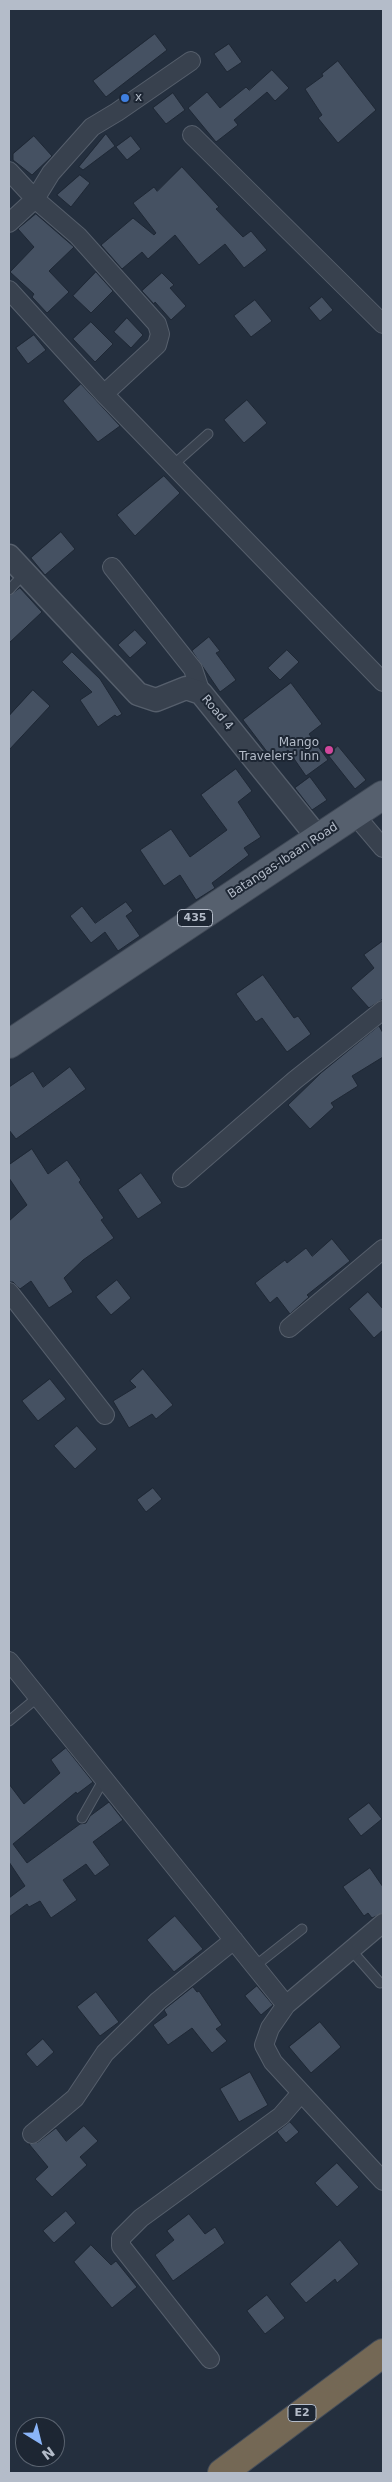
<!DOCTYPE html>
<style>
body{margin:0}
#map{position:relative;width:392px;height:2482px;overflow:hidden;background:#242f3e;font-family:"DejaVu Sans",sans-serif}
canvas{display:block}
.frame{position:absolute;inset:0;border:10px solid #b4bcc9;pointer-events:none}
.north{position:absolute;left:15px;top:2417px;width:50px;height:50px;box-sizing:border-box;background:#1d2633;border:1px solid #59626f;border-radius:50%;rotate:144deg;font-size:14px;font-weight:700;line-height:20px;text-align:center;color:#b4bcc9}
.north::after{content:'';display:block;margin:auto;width:18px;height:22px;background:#8ab4f8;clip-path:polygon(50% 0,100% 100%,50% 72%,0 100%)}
</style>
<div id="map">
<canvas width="392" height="2482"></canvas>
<div class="frame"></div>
<div class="north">N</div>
</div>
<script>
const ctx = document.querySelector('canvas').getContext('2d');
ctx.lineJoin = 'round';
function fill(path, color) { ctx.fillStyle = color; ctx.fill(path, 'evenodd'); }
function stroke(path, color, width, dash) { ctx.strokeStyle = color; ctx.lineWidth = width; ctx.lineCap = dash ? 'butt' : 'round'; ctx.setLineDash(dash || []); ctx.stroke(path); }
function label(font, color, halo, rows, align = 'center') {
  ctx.font = font + ' "DejaVu Sans",sans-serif'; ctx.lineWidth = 4; ctx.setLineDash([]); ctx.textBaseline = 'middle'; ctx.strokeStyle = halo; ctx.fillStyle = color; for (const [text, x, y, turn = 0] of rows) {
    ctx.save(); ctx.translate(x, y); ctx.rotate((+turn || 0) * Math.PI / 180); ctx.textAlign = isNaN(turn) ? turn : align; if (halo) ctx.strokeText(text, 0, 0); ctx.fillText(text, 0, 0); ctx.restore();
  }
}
const building = new Path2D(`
 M155,34L167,50L106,97L93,81Z
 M229,44L242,62L227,72L214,54Z
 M338,61L376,110L338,143L318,118L322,115L305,89L323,76L322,74Z
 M272,70L289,88L275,101L267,92L234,120L238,125L216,142L188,108L207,92L220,108L246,87L249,90Z
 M173,93L185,110L166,124L153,108Z
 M106,134L115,146L83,170L79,167Z
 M34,136L52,156L32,175L13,160V154Z
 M131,136L141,149L127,160L116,147Z
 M182,167L219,207L216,209L243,237L251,231L267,250L244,268L225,244L199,265L175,235L148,259L142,252L122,269L101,245L133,218L154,235L156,233L133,203L154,187L157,191Z
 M80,175L90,183L71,207L57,195Z
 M36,214L74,247L49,271L69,292L47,313L32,297L34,294L10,272L34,247L18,229Z
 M96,272L113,291L91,313L73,296Z
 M162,273L174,285L170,288L186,306L171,320L155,302L154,304L142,291Z
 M322,297L333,310L320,321L309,308Z
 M255,300L272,321L251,337L234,316Z
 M127,318L143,335L131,348L114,332Z
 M91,322L113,344L95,362L73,339Z
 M34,335L46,350L28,364L16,348Z
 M81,384L120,426L98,442L63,401Z
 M247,400L267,423L244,443L224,420Z
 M164,476L180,493L135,536L117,515Z
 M61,532L75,549L45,575L31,558Z
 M20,588L42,612L9,643V596Z
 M135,630L147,643L130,658L118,645Z
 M209,637L220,651L216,653L236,680L220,692L192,651Z
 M287,650L299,662L280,680L268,668Z
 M72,652L100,679L122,714L117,717L115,715L98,727L80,700L92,692L62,662Z
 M291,683L322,724L309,734L328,760L306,776L288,750L274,761L243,720Z
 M33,690L50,706L9,750V716Z
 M338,746L366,780L355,789L328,755Z
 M236,769L252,791L238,802L261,837L244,848L249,855L212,883L215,888L196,900L180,875L164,886L140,850L171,829L190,857L227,830L201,795Z
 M310,777L327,800L312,810L295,788Z
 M126,902L133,911L126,916L140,936L118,951L105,932L91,943L70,916L82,906L95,923Z
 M383,941V999L369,1008L351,988L374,968L364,955Z
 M263,975L294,1018L298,1016L311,1034L287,1052L262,1018L256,1022L236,994Z
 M379,1026L383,1033V1057L352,1076L358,1086L331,1103L334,1107L310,1129L288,1105L321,1073Z
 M70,1067L86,1089L16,1139L9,1130V1087L33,1071L43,1087Z
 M32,1149L48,1174L67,1160L81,1180L79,1182L104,1218L101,1220L114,1238L83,1260L64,1278L73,1292L49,1308L31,1281L20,1289L13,1282H9V1221L27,1205L9,1178V1165Z
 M141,1173L162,1203L138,1219L118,1190Z
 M332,1239L350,1261L307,1295L309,1297L290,1314L277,1297L270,1303L255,1283L285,1260L287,1263L306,1248L312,1256Z
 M117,1280L131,1298L111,1315L96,1297Z
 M368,1292L383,1309V1330L374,1338L349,1309Z
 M143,1369L173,1405L156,1419L152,1414L129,1428L113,1401L136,1387L130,1381Z
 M50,1379L66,1399L38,1421L22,1401Z
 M77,1426L97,1449L75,1469L54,1446Z
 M153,1488L162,1499L146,1512L137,1500Z
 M66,1748L93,1782L77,1794L76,1792L13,1844L27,1863L80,1824L86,1823L90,1816L109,1802L123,1820L93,1842L110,1865L95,1876L86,1864L63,1880L77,1900L51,1918L40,1901L29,1907L27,1904L9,1917V1898L25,1886L9,1862V1784L24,1804L60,1773L51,1760Z
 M369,1803L382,1819L361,1836L348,1819Z
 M370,1868L383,1887V1913L372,1918L368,1913L364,1916L343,1887Z
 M175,1916L203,1949L174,1972L147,1940Z
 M257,1986L273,2005L261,2015L245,1996Z
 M193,1987L197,1992L199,1991L222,2025L216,2029L227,2041L212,2053L192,2028L168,2045L153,2025L167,2015L164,2010L165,2009Z
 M96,1992L119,2022L100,2036L77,2007Z
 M320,2022L341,2047L311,2073L289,2047Z
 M43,2039L54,2052L37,2067L26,2054Z
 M250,2072L268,2105L239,2122L220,2089Z
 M290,2122L299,2132L286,2143L277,2132Z
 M84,2126L98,2141L80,2157L87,2165L52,2197L35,2179L48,2167L29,2144L38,2142L56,2128L66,2141Z
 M337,2163L359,2187L337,2207L315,2183Z
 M66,2211L76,2223L54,2243L43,2231Z
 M189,2214L205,2234L215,2227L225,2243L173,2281L155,2255L174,2240L167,2231Z
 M340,2240L359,2264L337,2283L335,2279L306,2303L290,2284Z
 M91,2245L111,2265L116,2261L137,2287L112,2308L74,2262Z
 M267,2295L285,2318L265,2334L247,2311Z`);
fill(building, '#455162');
stroke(building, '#1f2835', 1);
const service = new Path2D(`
 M173,465L208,434
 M9,590L24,574
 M9,1721L38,1697
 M82,1818L104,1779
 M351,1950L380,1983
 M255,1966L302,1929`);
const minor = new Path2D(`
 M192,135L383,324
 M9,171L35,199L78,236L157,324L160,334L157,345L104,394
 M9,223L35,199L51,173L92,127L117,112L191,61
 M9,290L104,394L383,682
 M112,567L193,669L201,693
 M355,815L383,848
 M182,1178L295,1080L383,1010
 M9,1292L105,1415
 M289,1328L383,1249
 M9,1661L286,2005L270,2028L264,2045L273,2062L383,2181
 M286,2005L383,1923
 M32,2134L75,2098L105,2053L158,2001L234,1940
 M210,2359L121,2246V2238L141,2218L281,2116L301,2093`);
const tertiary = new Path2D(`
 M9,556L138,694L156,700L186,688L201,693L319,839`);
const primary = new Path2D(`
 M9,1044L383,795`);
const motorway = new Path2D(`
 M222,2473L383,2353`);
stroke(service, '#565f6c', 11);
stroke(minor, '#565f6c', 20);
stroke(tertiary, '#565f6c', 25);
stroke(primary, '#414a57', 30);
stroke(motorway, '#434c59', 30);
stroke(service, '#38414e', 9);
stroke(minor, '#38414e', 18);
stroke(tertiary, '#38414e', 22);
stroke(primary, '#56606e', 28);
stroke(motorway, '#746855', 28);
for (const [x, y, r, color] of [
 [125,98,5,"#3f7fe0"],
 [329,750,5,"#d1479c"]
]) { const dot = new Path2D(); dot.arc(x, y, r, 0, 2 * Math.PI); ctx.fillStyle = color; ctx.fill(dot); stroke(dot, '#1d2633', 2); }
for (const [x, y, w] of [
 [195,918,35],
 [302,2413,28]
]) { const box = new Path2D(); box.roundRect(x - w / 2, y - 8.5, w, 17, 4); ctx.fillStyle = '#1d2633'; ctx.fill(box); stroke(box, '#b4bcc9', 1); }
label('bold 11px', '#b4bcc9', null, [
 ["435",195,918],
 ["E2",302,2413]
]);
label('12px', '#b4bcc9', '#1d2633', [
 ["x",135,98],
 ["Mango",319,743,"right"],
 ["Travelers' Inn",319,757,"right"]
], 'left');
label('12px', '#b4bcc9', '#1d2633', [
 ["Road 4",217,713,50],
 ["Batangas-Ibaan Road",283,861,-33]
]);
</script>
